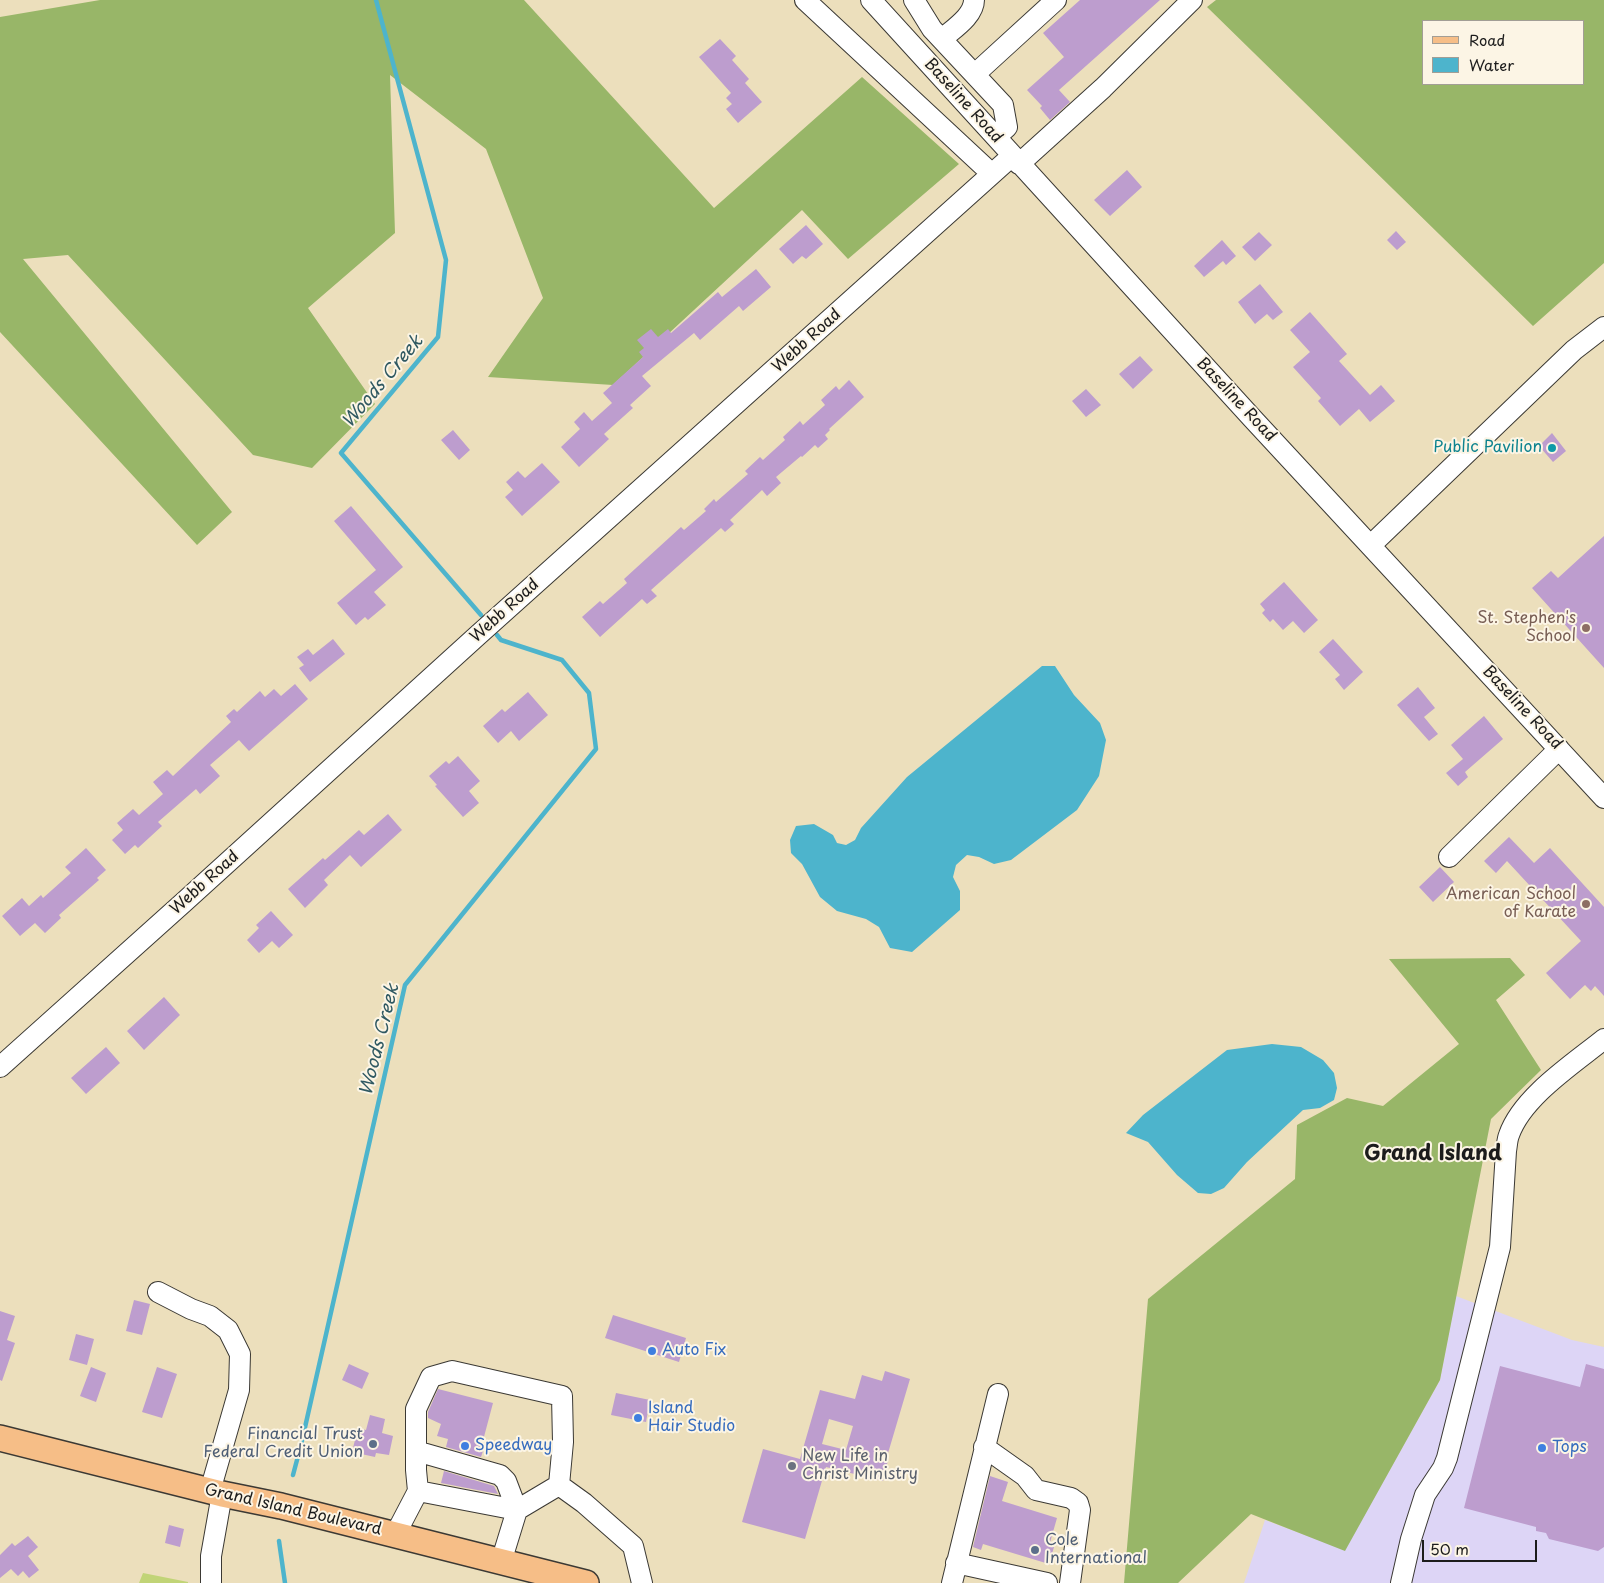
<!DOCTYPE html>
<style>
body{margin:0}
#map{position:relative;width:1604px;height:1583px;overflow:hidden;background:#ecdfbc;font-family:"Playpen Sans",sans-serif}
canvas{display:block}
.legend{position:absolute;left:1422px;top:20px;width:162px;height:65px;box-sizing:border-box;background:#fcf5e5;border:1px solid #a29e95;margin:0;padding:6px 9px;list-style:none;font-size:15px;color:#1c1c1c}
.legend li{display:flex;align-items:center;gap:10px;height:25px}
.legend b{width:25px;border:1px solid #a29e95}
.scale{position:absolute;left:1422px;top:1540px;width:115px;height:22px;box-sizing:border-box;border:2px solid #1c1c1c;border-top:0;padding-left:6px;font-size:15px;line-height:18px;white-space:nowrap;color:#1c1c1c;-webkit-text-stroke:4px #fcf5e5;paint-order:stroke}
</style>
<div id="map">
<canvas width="1604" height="1583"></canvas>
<ul class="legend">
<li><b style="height:6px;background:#f6be87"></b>Road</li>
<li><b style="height:14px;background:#4db4cc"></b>Water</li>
</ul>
<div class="scale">50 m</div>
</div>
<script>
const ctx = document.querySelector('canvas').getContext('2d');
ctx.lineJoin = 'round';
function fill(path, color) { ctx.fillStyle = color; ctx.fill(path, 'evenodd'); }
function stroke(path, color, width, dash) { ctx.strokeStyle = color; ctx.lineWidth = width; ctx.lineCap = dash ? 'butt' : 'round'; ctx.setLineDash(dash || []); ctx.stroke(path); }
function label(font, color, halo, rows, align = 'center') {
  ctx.font = font + ' "Playpen Sans",sans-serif'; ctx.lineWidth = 4; ctx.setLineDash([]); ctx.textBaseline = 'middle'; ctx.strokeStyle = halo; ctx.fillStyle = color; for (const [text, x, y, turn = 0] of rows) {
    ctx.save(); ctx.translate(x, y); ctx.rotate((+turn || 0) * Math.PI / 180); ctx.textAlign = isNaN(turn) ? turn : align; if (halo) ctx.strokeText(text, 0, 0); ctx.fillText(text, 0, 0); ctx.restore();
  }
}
fill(new Path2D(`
 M1456,1296L1572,1340L1604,1347V1583H1244L1265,1520L1345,1550L1440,1380Z`), '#ddd5f6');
fill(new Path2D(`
 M143,1573L188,1582V1583H139Z`), '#c1d477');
fill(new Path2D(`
 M100,0H524L714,208L862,77L959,164L848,259L802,210L613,385L488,377L543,298L486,149L390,75L395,233L308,308L375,404L312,468L253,455L68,255L23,259L232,512L197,545L0,332V17Z
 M1216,0H1604V263L1533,326L1207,7ZM1583,21V84H1423V21Z
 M1510,958L1525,975L1496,1000L1541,1070L1491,1119L1440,1380L1345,1551L1251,1514L1178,1583H1124L1148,1299L1295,1179L1297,1125L1347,1098L1383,1106L1459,1044L1389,959Z`), '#98b668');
fill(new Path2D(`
 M1042,666H1055L1074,695L1100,723L1106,740L1099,776L1077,810L1011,860L994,864L979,857L967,855L956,865L953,877L960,891V910L912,952L890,948L879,927L866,919L837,911L820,897L802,864L791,853L790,840L796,826L814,824L833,835L837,843L846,845L855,840L861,828L907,777Z
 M1272,1044L1301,1047L1323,1060L1334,1073L1337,1088L1334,1100L1320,1108L1303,1110L1247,1162L1224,1188L1211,1194L1198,1193L1177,1175L1148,1142L1126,1133L1143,1115L1227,1050Z`), '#4db4cc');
stroke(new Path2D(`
 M376,0L446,260L438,337L341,453L481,615
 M293,1475L301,1445L405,985L596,749L589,693L562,660L501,640L497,635
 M279,1541L285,1583`), '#4db4cc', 4.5);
fill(new Path2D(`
 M1080,0H1160L1059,90L1070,102L1050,120L1040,108L1042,106L1027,90L1064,57L1043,33Z
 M720,39L736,56L732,60L749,79L745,83L762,102L738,123L726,109L732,104L726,98L731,93L699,57Z
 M1127,170L1142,187L1110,216L1094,200Z
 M806,225L823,244L806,259L802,256L793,264L779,249Z
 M1396,231L1406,242L1397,250L1387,240Z
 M1259,232L1272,245L1255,261L1242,247Z
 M1222,240L1236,256L1226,265L1223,261L1204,277L1194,266Z
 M756,269L771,287L743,311L739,306L700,340L694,333L642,376L651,386L630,405L633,408L604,434L609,439L579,467L561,447L580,429L574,422L584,412L592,421L612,403L603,393L643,357L639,352L644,348L637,340L651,329L658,337L668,329L671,333L718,292L722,297Z
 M1260,284L1283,312L1273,320L1267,314L1255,324L1238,302Z
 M1310,312L1347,354L1339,361L1370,395L1381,385L1395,401L1370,422L1359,409L1340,426L1318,401L1321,398L1293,367L1310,352L1290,330Z
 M1140,356L1153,370L1133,389L1119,374Z
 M849,380L864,397L829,429L830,430L825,435L828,439L818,448L815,445L802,457L801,456L776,477L781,483L767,496L762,490L730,520L734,524L725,532L721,528L651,590L657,596L647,604L642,599L600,637L582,617L600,601L603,604L627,583L624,579L681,527L684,530L706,511L704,509L714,499L716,502L748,474L745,471L760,457L763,460L785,440L783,437L800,421L803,425L825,405L821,400L836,386L839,390Z
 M1086,389L1101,405L1086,417L1072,401Z
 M453,430L470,450L459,460L441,440Z
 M1552,433L1566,451L1553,462L1539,446Z
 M542,463L560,482L522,516L505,497L513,490L506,482L518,471L525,478Z
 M351,506L403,567L374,592L386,605L368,620L365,617L356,625L337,603L376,570L334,521Z
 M1604,536V668L1532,588L1551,571L1558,578Z
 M1284,582L1318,620L1304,633L1293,621L1283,630L1273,619L1270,622L1262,613L1265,610L1260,604Z
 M333,639L345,654L310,682L299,668L304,665L297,657L308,649L313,655Z
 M1333,639L1363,672L1344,690L1335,679L1340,675L1319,652Z
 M295,684L308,699L249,751L239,740L210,765L220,776L200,794L196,789L158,822L162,826L138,848L135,845L125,854L112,840L123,830L117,823L133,809L139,815L163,794L153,782L167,770L173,776L231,722L226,716L234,709L237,712L260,691L265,697L274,689L281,696Z
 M1418,687L1435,708L1424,717L1438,734L1429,741L1397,705Z
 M528,692L548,715L519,741L511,731L498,743L483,726L502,709L505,712Z
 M1484,716L1503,739L1465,772L1468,777L1458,786L1446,773L1463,759L1451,745Z
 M458,756L480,781L469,791L479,803L463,817L435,786L437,785L429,776L446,761L449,764Z
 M388,814L402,830L361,867L350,855L324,880L328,885L305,908L288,889L323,858L325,860L359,830L364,835Z
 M1509,837L1534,863L1550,848L1604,907V996L1595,986L1591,991L1585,985L1570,999L1546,973L1581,941L1507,861L1496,873L1484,861Z
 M86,848L106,870L97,878L99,880L59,915L61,918L45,933L35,923L20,936L2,916L22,898L29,906L41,895L43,898L71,873L65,867Z
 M1440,867L1454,882L1433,902L1419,887Z
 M271,911L293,935L279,948L272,941L259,953L247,940L259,928L256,925Z
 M164,997L180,1015L144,1050L127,1031Z
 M106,1047L120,1063L86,1094L71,1078Z
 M134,1300L150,1304L142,1335L126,1331Z
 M0,1311L15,1316L7,1340L15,1343L2,1381L0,1380Z
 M613,1315L686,1338L679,1362L605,1338Z
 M76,1334L94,1339L87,1365L69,1360Z
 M349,1364L369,1373L362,1389L342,1380Z
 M1586,1364L1604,1369V1547L1598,1551L1549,1539L1546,1533L1536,1531V1527L1464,1508L1500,1366L1580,1387Z
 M91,1367L106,1373L96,1402L80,1396Z
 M157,1367L177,1374L162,1418L142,1412Z
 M885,1371L910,1379L886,1460H888L883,1481L826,1467L805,1539L742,1522L763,1449L800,1459L820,1390L855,1399L862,1375L882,1381ZM829,1419L853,1426L846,1450L822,1444Z
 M438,1389L493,1403L481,1448H484L481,1457L446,1447L448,1439L437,1436L441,1424L428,1418V1412Z
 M616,1393L650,1400L646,1422L611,1415Z
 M370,1415L385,1419L382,1433L393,1436L389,1455L376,1453L375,1457L352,1452L358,1428L366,1430Z
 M444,1471L494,1486L498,1494L441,1483Z
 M990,1476L1008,1482L1002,1501L1057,1518L1049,1546L1054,1547L1049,1564L983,1544L981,1550L973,1547Z
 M169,1525L184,1529L180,1547L165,1543Z
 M28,1536L38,1547L28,1556L39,1570L29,1578L23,1571L18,1576L11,1569L0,1578V1555L12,1543L15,1546Z`), '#bd9dce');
const minor = new Path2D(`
 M805,0L992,174
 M871,0L1252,418L1604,798
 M914,0L932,29L1003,105L1007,127L996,137
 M942,39C953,29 974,16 974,0
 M975,74L1056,0
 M1019,164L1103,88L1192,0
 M1371,545L1574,350L1604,327
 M1449,857L1559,749
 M0,1067L184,902L477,636L1012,156
 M158,1292L191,1309L210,1316L228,1330L240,1354L239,1390L210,1491
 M984,1447L1025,1476L1036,1490L1071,1498L1078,1503L1080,1510L1070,1583
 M416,1451L500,1475L506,1481L517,1510
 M418,1491L517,1510
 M395,1535L418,1491L416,1470V1409L431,1377L452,1371L562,1396L563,1442L559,1485L584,1503L633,1546L642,1583
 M501,1562L517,1510L559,1485
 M956,1563L1047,1583
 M211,1583V1556L222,1494
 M952,1583L998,1394
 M1401,1583L1411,1539L1425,1495L1443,1468L1447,1458L1500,1247L1506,1151C1507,1146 1507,1140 1509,1135C1522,1097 1573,1064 1604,1039`);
const major = new Path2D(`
 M0,1438L222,1494L281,1506L586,1583`);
stroke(minor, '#3b3934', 22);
stroke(major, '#3b3934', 28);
stroke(minor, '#fff', 20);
stroke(major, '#f6be87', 25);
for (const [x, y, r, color] of [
 [1552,448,5,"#0f9aa8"],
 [1586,628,5,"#8d6e63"],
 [1586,904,5,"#8d6e63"],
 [652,1351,5,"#3f7fe0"],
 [638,1418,5,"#3f7fe0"],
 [373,1444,5,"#5c6f8a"],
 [465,1446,5,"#3f7fe0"],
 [1542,1448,5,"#3f7fe0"],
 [792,1466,5,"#6b7280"],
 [1035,1550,5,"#5c6f8a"]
]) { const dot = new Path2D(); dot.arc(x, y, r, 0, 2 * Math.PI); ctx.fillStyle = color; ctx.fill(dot); stroke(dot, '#fcf5e5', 2); }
label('16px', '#1c1c1c', '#fcf5e5', [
 ["Baseline Road",963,101,48],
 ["Webb Road",807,341,-42],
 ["Baseline Road",1236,400,47],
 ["Webb Road",505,611,-42],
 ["Baseline Road",1522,708,47],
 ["Webb Road",205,883,-42],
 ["Grand Island Boulevard",293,1510,13]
]);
label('16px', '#0d838f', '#fcf5e5', [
 ["Public Pavilion",1542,448]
], 'right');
label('16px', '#785e54', '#fcf5e5', [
 ["St. Stephen's",1576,619],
 ["School",1576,637],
 ["American School",1576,895],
 ["of Karate",1576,913]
], 'right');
label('16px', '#366cbe', '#fcf5e5', [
 ["Auto Fix",662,1351],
 ["Island",648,1409],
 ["Hair Studio",648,1427],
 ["Speedway",475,1446],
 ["Tops",1552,1448]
], 'left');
label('16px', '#4e5e75', '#fcf5e5', [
 ["Financial Trust",363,1435],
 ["Federal Credit Union",363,1453],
 ["Cole",1045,1541,"left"],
 ["International",1045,1559,"left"]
], 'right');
label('16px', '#5b616d', '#fcf5e5', [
 ["New Life in",802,1457],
 ["Christ Ministry",802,1475]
], 'left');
label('italic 18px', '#305962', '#fcf5e5', [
 ["Woods Creek",383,382,-50],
 ["Woods Creek",380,1040,-76]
]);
label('bold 21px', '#1c1c1c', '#fcf5e5', [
 ["Grand Island",1433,1154]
]);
</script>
